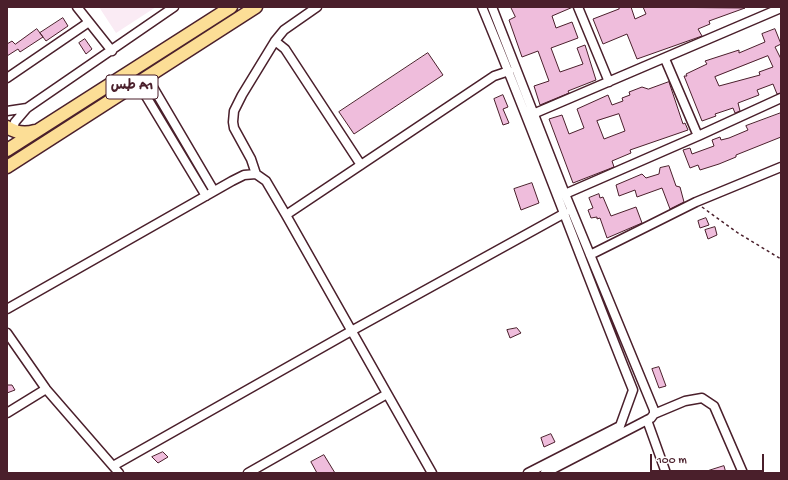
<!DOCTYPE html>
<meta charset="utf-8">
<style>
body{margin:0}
#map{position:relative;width:788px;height:480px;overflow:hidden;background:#fff;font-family:"Gochi Hand",sans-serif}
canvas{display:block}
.frame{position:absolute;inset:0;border:8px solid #4a1f2b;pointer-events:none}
.scale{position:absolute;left:650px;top:454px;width:114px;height:18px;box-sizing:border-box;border:2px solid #4a1f2b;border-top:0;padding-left:5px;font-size:12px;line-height:14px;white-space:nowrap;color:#4a1f2b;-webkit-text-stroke:3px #fff;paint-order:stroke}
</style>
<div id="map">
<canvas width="788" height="480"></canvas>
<div class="frame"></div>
<div class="scale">100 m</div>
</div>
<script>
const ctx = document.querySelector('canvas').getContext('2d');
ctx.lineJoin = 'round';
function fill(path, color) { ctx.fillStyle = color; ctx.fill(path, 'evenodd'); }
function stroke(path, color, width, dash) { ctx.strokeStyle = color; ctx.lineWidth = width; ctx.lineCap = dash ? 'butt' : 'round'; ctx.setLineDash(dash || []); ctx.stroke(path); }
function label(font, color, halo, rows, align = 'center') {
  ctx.font = font + ' "Gochi Hand","Playpen Sans Arabic",sans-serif'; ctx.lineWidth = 3; ctx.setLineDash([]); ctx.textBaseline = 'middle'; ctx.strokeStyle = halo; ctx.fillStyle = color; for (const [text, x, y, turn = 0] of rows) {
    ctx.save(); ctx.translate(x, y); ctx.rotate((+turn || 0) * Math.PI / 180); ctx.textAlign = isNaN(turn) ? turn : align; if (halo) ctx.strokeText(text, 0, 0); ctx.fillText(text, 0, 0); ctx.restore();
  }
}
fill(new Path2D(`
 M99,7H156L116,33Z`), '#faebf4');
const building = new Path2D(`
 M511,7H573L552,16L556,28L572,22L578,38L551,48L560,72L583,64L577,48L585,45L596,80L568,91L569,93L540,105L534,86L549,81L538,51L522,57L509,20L515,17Z
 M618,7H631L635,19L646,14L643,7L745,8L709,21L710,24L698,29L702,36L637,59L627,34L603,44L593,19L619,9Z
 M63,18L68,26L46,41L40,33Z
 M37,29L43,37L20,52L18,49L7,56V44L12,41L15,44Z
 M775,29L781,44L775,47L781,59V93L777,94L773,84L757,90L759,95L738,103L740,111L735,113L733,108L715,114L716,116L702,121L684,76H687L686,74L707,64L705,61L739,50V53L765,42L762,34ZM768,56L773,67L759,72L760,75L719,86L715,77Z
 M85,39L92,49L86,54L79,43Z
 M428,53L443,75L354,134L339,112Z
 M669,82L683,124L685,123L688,130L630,150L631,153L612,161L614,167L573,183L549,119L562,115L569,134L584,128L577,109L608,95L612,105L623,101L622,98L630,95L629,92L642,87L648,89ZM619,114L625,131L604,139L597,121Z
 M503,95L508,107L503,109L509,123L503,125L494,99Z
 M781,113V137L736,155V157L719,164L700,170L698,165L690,168L683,150L690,148L692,154L714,146L712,140L720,137L721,140L729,138L748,130L746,126Z
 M669,166L676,186L680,187L684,202L670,209L662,188L637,197L635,190L619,196L616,185L642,174L646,178L659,174L660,168Z
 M532,183L539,203L521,210L514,189Z
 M599,194L600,198L603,197L611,216L636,207L642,223L607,238L600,218L597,219V217L591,218L588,210L593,208L589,198Z
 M706,218L709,225L700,228L698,221Z
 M715,227L717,235L708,239L705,230Z
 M517,328L521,333L510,338L507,330Z
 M659,367L666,386L659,388L652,369Z
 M7,385H12L15,390L7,393Z
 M551,434L555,442L544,447L541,438Z
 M163,452L168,457L158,463L152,457Z
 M324,455L335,473H317L311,462Z
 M724,466L726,473H705V472Z`);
fill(building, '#efbddc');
stroke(building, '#4a1f2b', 1);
const minor = new Path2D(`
 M77,7L112,51
 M317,7L284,30L275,41L242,95L234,111L233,122L234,128L251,159L256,174L266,181L286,215L432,473
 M482,7C535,134 582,263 633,390L620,426L528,473
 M492,7L565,194L654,410V414L651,418L545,473
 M578,7L609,82
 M275,41L285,49L361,165
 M665,59L698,136L781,98
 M147,77L214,191
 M7,78L89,22
 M138,83L206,196
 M7,111L27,108
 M533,114L781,8
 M12,130L15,122L27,108L174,7
 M565,194L698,136
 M286,215L494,76L509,71
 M590,255L696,202L781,167
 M7,309L232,181L244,175L256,174
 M7,333L46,389L119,473
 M7,413L46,389
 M654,414L685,401L702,398L714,406L743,473
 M647,420L666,473
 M113,466L353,330L565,213
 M248,473L387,394`);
const highway = new Path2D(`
 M7,127C16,133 25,134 35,131
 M7,150L231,7
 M7,167L256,7`);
stroke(minor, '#4a1f2b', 11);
stroke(highway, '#4a1f2b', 15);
stroke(new Path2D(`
 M702,207L738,233L781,259`), '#4a1f2b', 1.5, [3, 3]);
stroke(minor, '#fff', 8);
stroke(highway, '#fcde96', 12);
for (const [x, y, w] of [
 [132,87,52]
]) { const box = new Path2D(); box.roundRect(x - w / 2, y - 12, w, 24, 3); ctx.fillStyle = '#fff'; ctx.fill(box); stroke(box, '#4a1f2b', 1); }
label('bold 14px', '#4a1f2b', null, [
 ["طس A1",132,87]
]);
</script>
